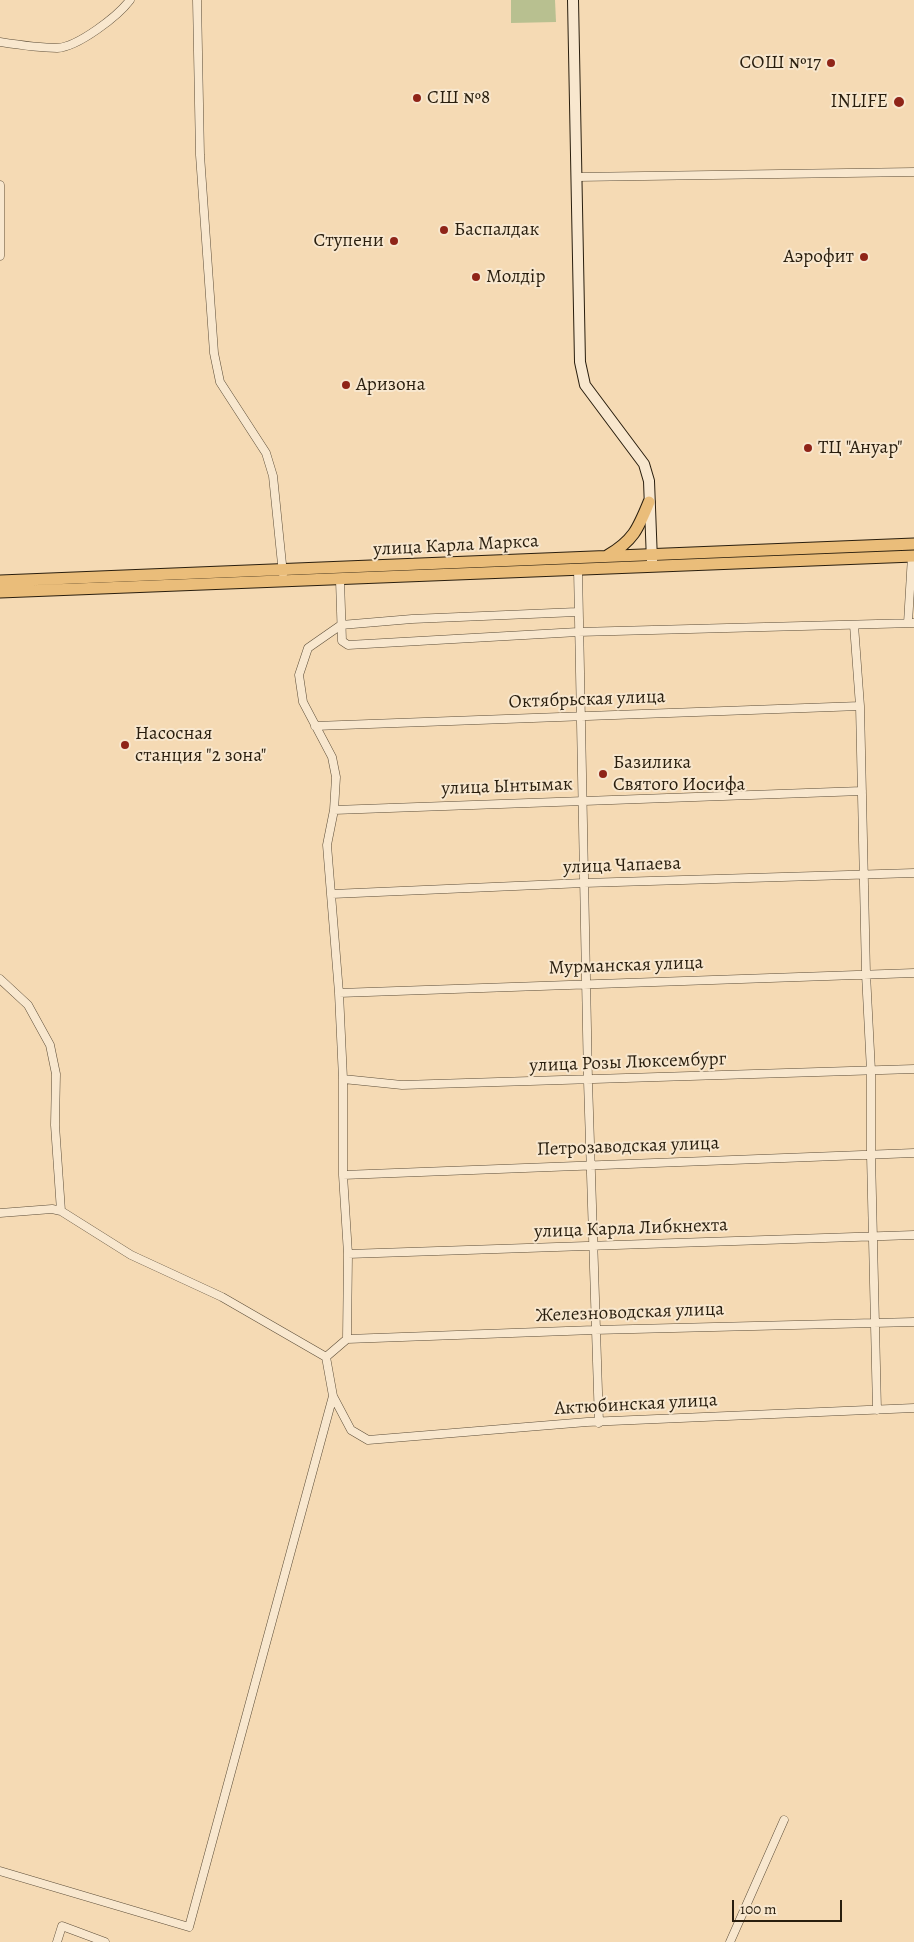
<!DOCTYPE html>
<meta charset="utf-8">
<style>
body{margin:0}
#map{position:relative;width:914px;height:1942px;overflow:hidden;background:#f5dab4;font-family:Alegreya,serif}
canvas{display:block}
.scale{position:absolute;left:732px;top:1900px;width:110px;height:22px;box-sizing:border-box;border:2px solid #291e0e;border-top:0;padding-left:6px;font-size:15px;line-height:18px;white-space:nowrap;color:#291e0e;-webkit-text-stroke:4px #f8e7ce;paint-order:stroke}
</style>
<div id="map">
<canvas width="914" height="1942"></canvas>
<div class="scale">100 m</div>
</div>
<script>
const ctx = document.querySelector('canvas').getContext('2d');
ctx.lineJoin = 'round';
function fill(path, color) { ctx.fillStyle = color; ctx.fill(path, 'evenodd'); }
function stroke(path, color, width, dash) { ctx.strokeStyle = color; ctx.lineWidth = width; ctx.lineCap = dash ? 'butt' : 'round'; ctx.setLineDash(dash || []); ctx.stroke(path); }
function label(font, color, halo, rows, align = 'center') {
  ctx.font = font + ' Alegreya,serif'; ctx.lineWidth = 4; ctx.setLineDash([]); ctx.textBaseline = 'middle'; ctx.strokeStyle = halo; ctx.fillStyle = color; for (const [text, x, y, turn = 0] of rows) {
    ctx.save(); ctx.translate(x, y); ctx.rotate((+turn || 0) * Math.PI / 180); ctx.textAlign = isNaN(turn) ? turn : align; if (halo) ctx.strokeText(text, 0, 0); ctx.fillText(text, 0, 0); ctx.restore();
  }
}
fill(new Path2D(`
 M511,0H555L556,22L511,23Z`), '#b8c090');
const street = new Path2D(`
 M197,0L200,155L214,353L220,382L266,453L273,476L283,574
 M0,42C19,45 39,48 57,48C78,47 118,16 130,0
 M577,177L914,172
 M0,185V256
 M578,569L588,1081L599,1423
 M340,580L342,641L348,645L578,632L914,623
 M577,612L412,619L341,625L308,648L299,675L303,702L332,757L336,777L334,810L327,845L339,993L343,1079V1175L348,1254L347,1339L326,1357L333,1396L351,1430L368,1440L587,1422L914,1408
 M908,623L912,556
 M854,625L860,706L866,974L871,1071V1155L877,1410
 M315,726L860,706
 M334,810L862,791
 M332,894L584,883L914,873
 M0,979L28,1005L50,1045L56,1074L55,1125L61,1211
 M339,993L914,973
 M343,1079L402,1085L914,1069
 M343,1175L914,1153
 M0,1213L52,1209L61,1211L131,1255L222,1297L326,1357
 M348,1254L914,1235
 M347,1339L594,1330L914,1322
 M0,1871L189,1927L333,1396
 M57,1942L62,1926L105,1942
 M730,1942L784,1820`);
const secondary = new Path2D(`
 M573,0L580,362L585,385L644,464L649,481L652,561`);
const primary = new Path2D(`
 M607,556C633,541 638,529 649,502
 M0,581L914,544
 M0,592L914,556`);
stroke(street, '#5c4d38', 9);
stroke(secondary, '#291e0e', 12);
stroke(primary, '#291e0e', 13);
stroke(street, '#f8e7ce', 8);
stroke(secondary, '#f8e7ce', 10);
stroke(primary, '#eabd7a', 11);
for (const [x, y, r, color] of [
 [831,63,5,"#8f2418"],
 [417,98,5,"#8f2418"],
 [899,102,6,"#8f2418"],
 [444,230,5,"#8f2418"],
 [394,241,5,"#8f2418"],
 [864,257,5,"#8f2418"],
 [476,277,5,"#8f2418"],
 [346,385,5,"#8f2418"],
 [808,448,5,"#8f2418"],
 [125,745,5,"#8f2418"],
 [603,774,5,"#8f2418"]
]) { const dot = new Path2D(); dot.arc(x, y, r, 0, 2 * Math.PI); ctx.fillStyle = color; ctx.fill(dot); stroke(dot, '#f8e7ce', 2); }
label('19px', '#291e0e', '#f8e7ce', [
 ["СОШ №17",821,63,"right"],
 ["СШ №8",427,98],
 ["INLIFE",888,102,"right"],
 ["Баспалдак",454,230],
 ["Ступени",384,241,"right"],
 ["Аэрофит",854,257,"right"],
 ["Молдiр",486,277],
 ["Аризона",356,385],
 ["ТЦ \"Ануар\"",818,448],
 ["Насосная",135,734],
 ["станция \"2 зона\"",135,756],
 ["Базилика",613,763],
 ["Святого Иосифа",613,785]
], 'left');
label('19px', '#291e0e', '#f8e7ce', [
 ["улица Карла Маркса",456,546,-3],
 ["Октябрьская улица",587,700,-2],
 ["улица Ынтымак",507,787,-2],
 ["улица Чапаева",622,866,-2],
 ["Мурманская улица",626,966,-2],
 ["улица Розы Люксембург",628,1063,-2],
 ["Петрозаводская улица",628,1147,-2],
 ["улица Карла Либкнехта",631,1229,-2],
 ["Железноводская улица",630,1313,-2],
 ["Актюбинская улица",636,1405,-3]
]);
</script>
